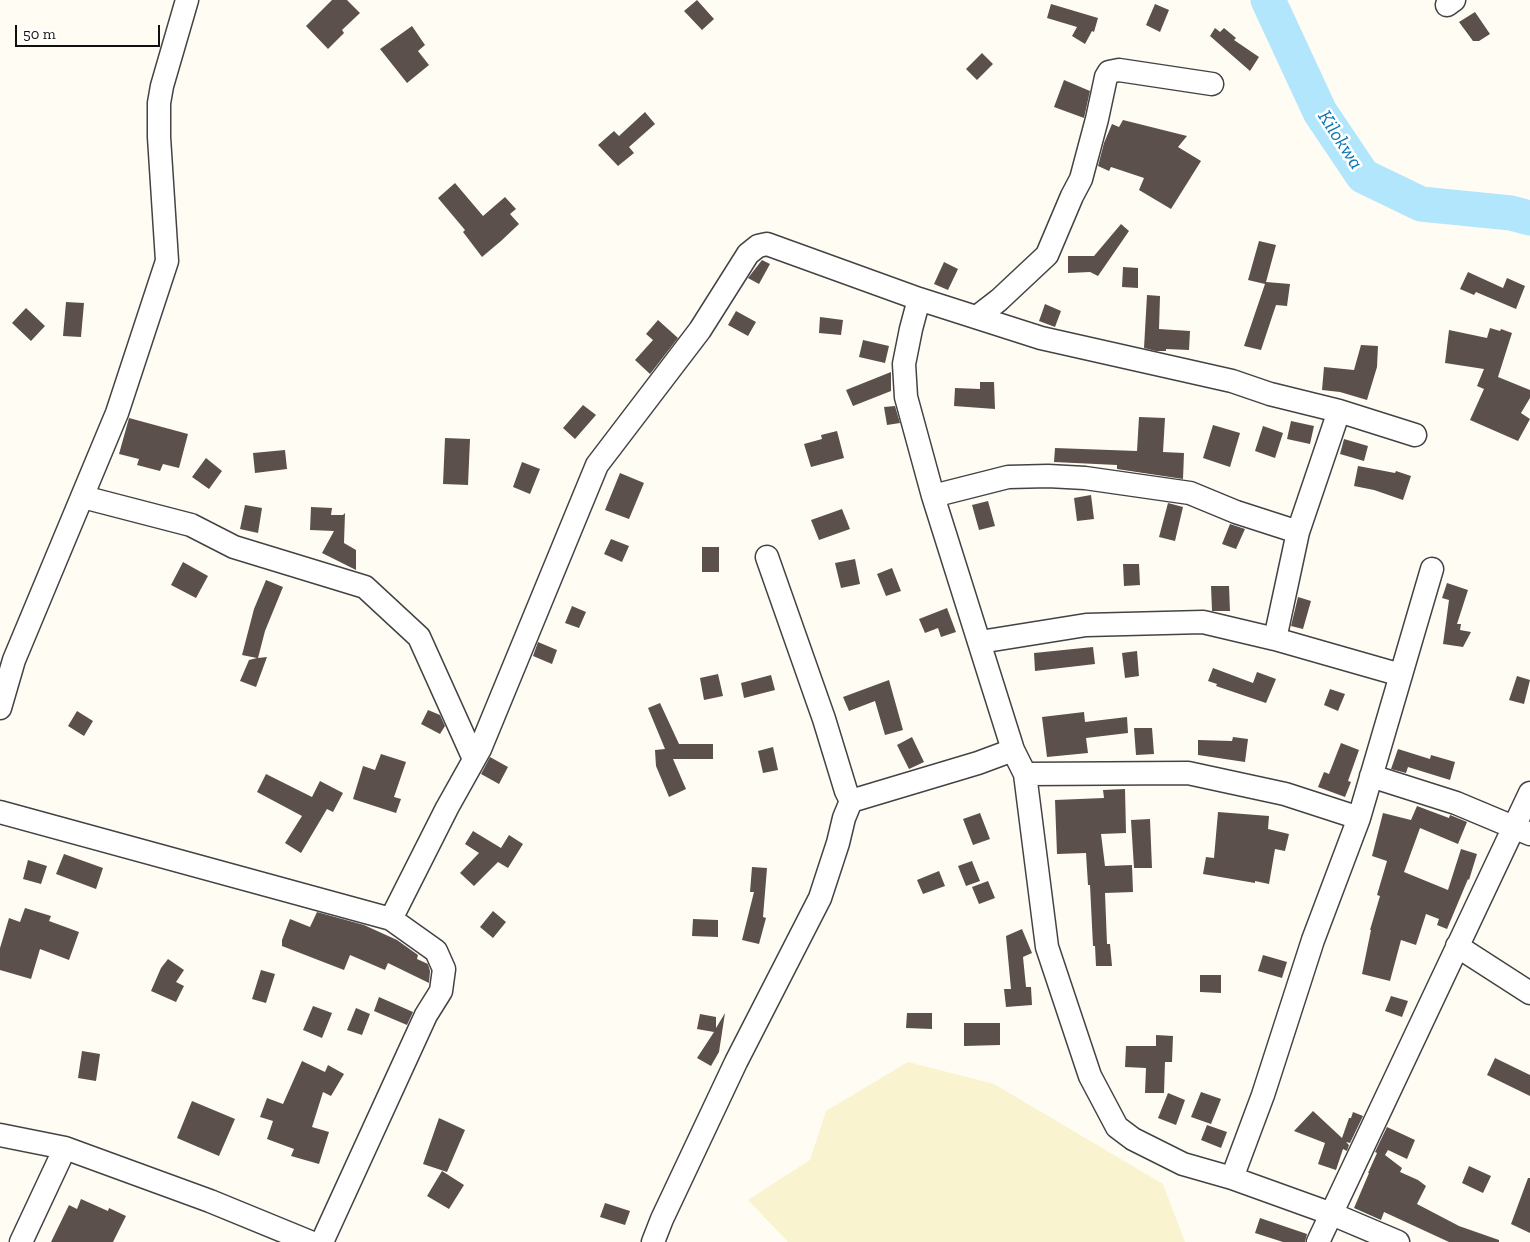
<!DOCTYPE html>
<style>
body{margin:0}
#map{position:relative;width:1530px;height:1242px;overflow:hidden;background:#fffcf4;font-family:"Zilla Slab",serif}
canvas{display:block}
.scale{position:absolute;left:15px;top:25px;width:145px;height:22px;box-sizing:border-box;border:2px solid #101010;border-top:0;padding-left:6px;font-size:15px;line-height:18px;white-space:nowrap;color:#101010;-webkit-text-stroke:4px #fff;paint-order:stroke}
</style>
<div id="map">
<canvas width="1530" height="1242"></canvas>
<div class="scale">50 m</div>
</div>
<script>
const ctx = document.querySelector('canvas').getContext('2d');
ctx.lineJoin = 'round';
function fill(path, color) { ctx.fillStyle = color; ctx.fill(path, 'evenodd'); }
function stroke(path, color, width, dash) { ctx.strokeStyle = color; ctx.lineWidth = width; ctx.lineCap = dash ? 'butt' : 'round'; ctx.setLineDash(dash || []); ctx.stroke(path); }
function label(font, color, halo, rows, align = 'center') {
  ctx.font = font + ' "Zilla Slab",serif'; ctx.lineWidth = 5; ctx.setLineDash([]); ctx.textBaseline = 'middle'; ctx.strokeStyle = halo; ctx.fillStyle = color; for (const [text, x, y, turn = 0] of rows) {
    ctx.save(); ctx.translate(x, y); ctx.rotate((+turn || 0) * Math.PI / 180); ctx.textAlign = isNaN(turn) ? turn : align; if (halo) ctx.strokeText(text, 0, 0); ctx.fillText(text, 0, 0); ctx.restore();
  }
}
fill(new Path2D(`
 M908,1062L994,1084L1163,1184L1185,1242H788L748,1200L810,1160L826,1111Z`), '#f9f3d0');
stroke(new Path2D(`
 M1268,0L1320,112L1363,176L1421,204L1511,213L1530,218`), '#b2e6fd', 35);
fill(new Path2D(`
 M332,0H347L360,13L342,30L344,33L328,49L306,26Z
 M697,0L714,19L702,30L684,11Z
 M1051,4L1098,18L1094,32L1092,31L1085,44L1072,36L1077,27L1047,18Z
 M1155,4L1169,10L1160,32L1146,25Z
 M1475,12L1490,34L1479,41H1473L1459,22Z
 M412,26L425,45L418,51L429,65L407,83L380,49Z
 M1215,28L1220,32L1224,28L1236,38L1234,40L1259,57L1250,71L1210,36Z
 M982,53L993,64L977,80L966,69Z
 M1064,80L1090,91L1084,118L1054,107Z
 M645,112L655,124L629,147L634,153L618,166L598,145L614,131L619,136Z
 M1123,120L1187,136L1178,147L1201,161L1171,209L1139,190L1144,178L1111,167L1109,171L1098,166L1104,143L1112,124L1119,127Z
 M455,183L483,216L505,197L516,209L510,214L519,224L501,241L482,257L463,232L465,230L438,198Z
 M1121,224L1129,231L1098,276L1090,272L1068,273V256H1094Z
 M1259,241L1276,245L1266,282L1290,284L1287,306L1276,305L1261,350L1244,346L1265,284L1248,280Z
 M762,260L770,264L759,284L748,278Z
 M944,262L958,269L948,290L934,284Z
 M1123,267L1138,268V288L1122,287Z
 M1468,272L1503,288L1507,278L1525,286L1516,309L1476,292L1474,295L1460,289Z
 M1147,295L1160,296L1159,329L1190,331L1189,350L1166,349V351H1156L1144,348Z
 M66,302L84,303L81,337L63,336Z
 M1045,304L1061,311L1055,327L1039,321Z
 M26,308L45,326L31,341L12,323Z
 M736,311L756,322L748,336L728,325Z
 M820,317L843,320L841,335L819,333Z
 M658,320L678,338L650,374L635,360L653,340L646,334Z
 M1490,328L1500,331L1501,329L1512,333L1498,377L1530,390V398L1521,413L1530,419L1518,441L1470,420L1484,389L1477,386L1484,369L1445,363L1449,330L1487,338Z
 M863,340L889,346L885,363L859,357Z
 M1361,345L1378,346L1377,367L1367,400L1340,392L1322,390L1324,367L1354,370Z
 M891,372V391L853,406L846,390Z
 M980,382H994L995,409L954,406L955,388L980,389Z
 M583,405L596,415L575,439L563,428Z
 M895,406L900,423L887,425L884,407Z
 M1139,417L1165,418L1163,452L1184,453L1183,479L1117,469V465L1054,462L1055,448L1137,451Z
 M129,418L188,434L179,468L163,464L160,471L137,465L139,459L119,454Z
 M1291,421L1314,426L1310,444L1287,439Z
 M1213,425L1240,433L1230,467L1203,458Z
 M1263,426L1283,433L1275,458L1255,451Z
 M837,431L844,458L811,467L804,444L822,439L821,435Z
 M445,438L470,439L468,485L443,484Z
 M1344,439L1368,446L1364,461L1340,454Z
 M285,450L287,469L255,473L253,453Z
 M206,458L222,471L209,489L192,477Z
 M522,462L540,469L530,494L513,487Z
 M1358,466L1395,473L1396,471L1411,476L1403,500L1374,490L1354,486Z
 M620,473L644,483L629,519L605,510Z
 M1091,495L1094,519L1077,521L1074,498Z
 M988,501L995,526L979,530L972,505Z
 M1168,503L1183,507L1175,541L1159,537Z
 M245,505L262,508L258,533L240,529Z
 M311,507L332,508L331,515H343L345,513L344,543L356,550V570L322,553L334,531L310,530Z
 M842,509L850,529L819,540L811,520Z
 M1230,524L1245,529L1236,549L1222,544Z
 M611,539L629,546L622,562L604,554Z
 M702,547H719V572H702Z
 M855,559L860,584L841,588L835,563Z
 M183,562L208,576L196,598L171,585Z
 M1123,564H1139L1140,585L1124,586Z
 M892,568L901,591L886,596L877,574Z
 M266,580L283,587L265,631L258,658L267,657L256,687L240,681L249,660L257,658L242,655L254,609Z
 M1447,583L1468,590L1457,624H1461L1460,630L1471,632L1463,647L1443,644L1449,600L1442,598Z
 M1211,586H1229L1230,611H1212Z
 M1298,597L1311,601L1303,629L1291,626Z
 M572,606L586,612L579,628L565,623Z
 M947,608L956,632L941,637L938,628L925,633L919,619Z
 M538,642L557,650L552,664L533,656Z
 M1093,647L1095,664L1035,671L1034,653Z
 M1137,651L1139,676L1125,678L1122,653Z
 M1213,668L1253,683L1257,672L1276,679L1266,703L1216,686L1217,684L1208,681Z
 M718,674L723,696L704,700L700,678Z
 M771,675L775,690L744,698L741,683Z
 M1517,676L1530,680L1524,704L1509,700Z
 M889,680L903,730L885,735L875,701L849,711L843,697Z
 M1330,689L1345,694L1338,711L1324,705Z
 M660,703L679,744H713V759H673L686,789L669,797L656,766L655,750L665,749L648,708Z
 M428,710L440,715L445,726L440,734L421,724Z
 M77,711L93,721L84,736L68,726Z
 M1084,712L1085,722L1127,717L1128,733L1086,738L1088,753L1047,757L1042,717Z
 M1134,728H1152L1154,754L1136,755Z
 M912,737L924,762L909,769L897,745Z
 M1233,737L1248,739L1245,762L1198,755V740L1232,741Z
 M1341,743L1359,750L1348,781L1351,782L1345,797L1318,787L1324,772L1329,774Z
 M773,747L778,770L763,773L758,751Z
 M1398,749L1430,759L1431,755L1455,762L1450,780L1408,767L1406,773L1391,769Z
 M381,754L406,762L394,797L401,799L396,813L353,799L363,766L375,770Z
 M490,757L508,767L499,784L481,774Z
 M266,774L312,797L320,781L343,793L333,812L327,809L301,853L285,843L302,816L257,792Z
 M1125,789L1126,833L1101,834L1105,866L1132,865L1133,892L1105,893L1107,944H1110L1112,966H1096L1095,946H1093L1090,885H1088L1086,853L1057,854L1055,800L1104,798L1103,790Z
 M1417,806L1449,818L1450,815L1467,822L1458,844L1420,828L1404,872L1448,890L1461,849L1477,854L1469,880L1468,879L1447,929L1437,925L1439,919L1426,914L1416,945L1401,940L1390,981L1362,974L1371,930H1370L1380,896L1377,895L1387,861L1372,856L1383,813L1411,820Z
 M1218,812L1269,816L1268,829L1289,834L1285,851L1275,849L1269,884L1255,881V883L1203,874L1206,857L1214,858Z
 M980,813L990,839L973,845L963,819Z
 M1150,819L1152,868H1134L1131,820Z
 M473,831L501,848L509,835L523,844L508,868L498,862L474,886L460,873L479,853L465,844Z
 M64,854L103,868L96,889L56,874Z
 M28,860L47,866L41,884L23,879Z
 M972,861L980,881L966,886L958,866Z
 M752,867L767,868L763,917L766,918L759,944L742,940L754,892H750Z
 M939,871L945,886L923,894L917,880Z
 M988,881L995,898L979,904L972,887Z
 M25,908L51,916L49,921L79,932L69,960L40,949L31,979L0,970V948L9,918L20,922Z
 M493,911L506,922L493,938L480,927Z
 M317,912L364,925L397,940L418,955L417,959L428,964L430,971L429,983L388,963L385,970L350,955L344,970L282,946V940L290,919L310,927Z
 M693,919L718,920V937L692,936Z
 M1022,929L1032,953L1023,957L1026,987H1031L1032,1005L1006,1007L1004,989H1011L1006,936Z
 M1263,955L1287,962L1282,978L1258,971Z
 M168,959L184,970L176,982L184,986L176,1002L151,991L161,968Z
 M261,970L275,974L266,1003L252,999Z
 M1200,975H1221V993L1200,992Z
 M1391,996L1408,1001L1402,1017L1385,1011Z
 M379,997L413,1012L407,1025L374,1011Z
 M313,1006L332,1013L322,1038L303,1030Z
 M356,1008L370,1014L362,1035L347,1030Z
 M725,1013L719,1052L711,1066L697,1058L714,1032L697,1029L700,1014L716,1017V1028Z
 M907,1013H932V1029L906,1028Z
 M964,1023H1000V1045L964,1046Z
 M1156,1035L1173,1036L1172,1062H1165L1164,1093H1145L1146,1068L1125,1067L1126,1046H1156Z
 M82,1051L100,1054L96,1081L78,1078Z
 M1495,1058L1530,1075V1096L1487,1075Z
 M302,1061L325,1072L328,1065L344,1074L331,1096L323,1092L312,1127L329,1132L319,1164L291,1156L294,1149L267,1139L273,1121L260,1117L267,1098L283,1104Z
 M1201,1092L1221,1099L1211,1124L1191,1117Z
 M1168,1093L1185,1100L1176,1125L1158,1118Z
 M192,1101L235,1119L219,1156L177,1138Z
 M1313,1111L1342,1138L1349,1118H1351L1353,1112L1363,1116L1350,1143L1346,1142L1349,1145L1347,1151L1343,1149L1336,1170L1318,1164L1325,1143L1294,1131Z
 M439,1118L465,1130L447,1172L423,1164Z
 M1207,1125L1227,1132L1221,1148L1201,1140Z
 M1387,1127L1415,1140L1407,1159L1388,1150L1385,1155L1402,1168L1400,1172L1418,1180L1426,1186L1417,1204L1459,1226L1499,1240V1242H1449L1384,1212L1381,1220L1354,1208L1369,1173H1368L1377,1153L1375,1152Z
 M1469,1166L1491,1176L1483,1193L1462,1183Z
 M442,1171L464,1185L449,1209L427,1196Z
 M1528,1178H1530V1233L1511,1224Z
 M81,1199L108,1211L109,1208L126,1216L113,1242H51L69,1205L77,1209Z
 M605,1203L630,1211L625,1225L600,1217Z
 M1260,1218L1307,1234L1305,1242H1283L1255,1233Z`), '#5b504b');
const minor = new Path2D(`
 M1447,5L1454,0
 M977,317L999,300L1047,255L1072,196L1081,179L1097,119L1106,77L1109,72L1119,70L1212,84
 M933,496L1008,477L1048,476L1085,478L1190,493L1236,512L1298,532
 M83,497L191,525L234,547L365,587L419,637L474,759
 M767,557L824,719L846,791L851,801L978,763L1013,750
 M1275,639L1298,532L1339,411
 M980,642L1086,625L1203,622L1275,639L1401,675
 M0,708L14,660L117,413L167,261L159,137V103L162,86L187,0
 M1025,774L1188,773L1285,794L1359,818
 M1371,776L1456,803L1530,834
 M0,812L391,919L447,808L480,749L597,465L700,330L748,254L758,246L767,244L919,299
 M1457,946L1530,993
 M0,1135L65,1148L210,1201L310,1242
 M1232,1178L1263,1095L1313,940L1359,818L1432,569
 M21,1242L65,1148
 M322,1242L426,1015L441,991L444,969L436,951L391,919
 M653,1242L662,1219L736,1062L820,898L838,843L844,818L851,801
 M1318,1242L1530,793
 M1398,1242L1332,1214L1232,1178L1183,1164L1133,1139L1117,1127L1090,1076L1047,947L1025,774L1013,750L933,496L906,397L904,364L911,329L919,299L1041,338L1232,381L1270,394L1339,411L1415,435`);
stroke(minor, '#434343', 25);
stroke(minor, '#fff', 22);
label('italic 20px', '#0975b3', '#fff', [
 ["Kilokwa",1340,140,57]
]);
</script>
